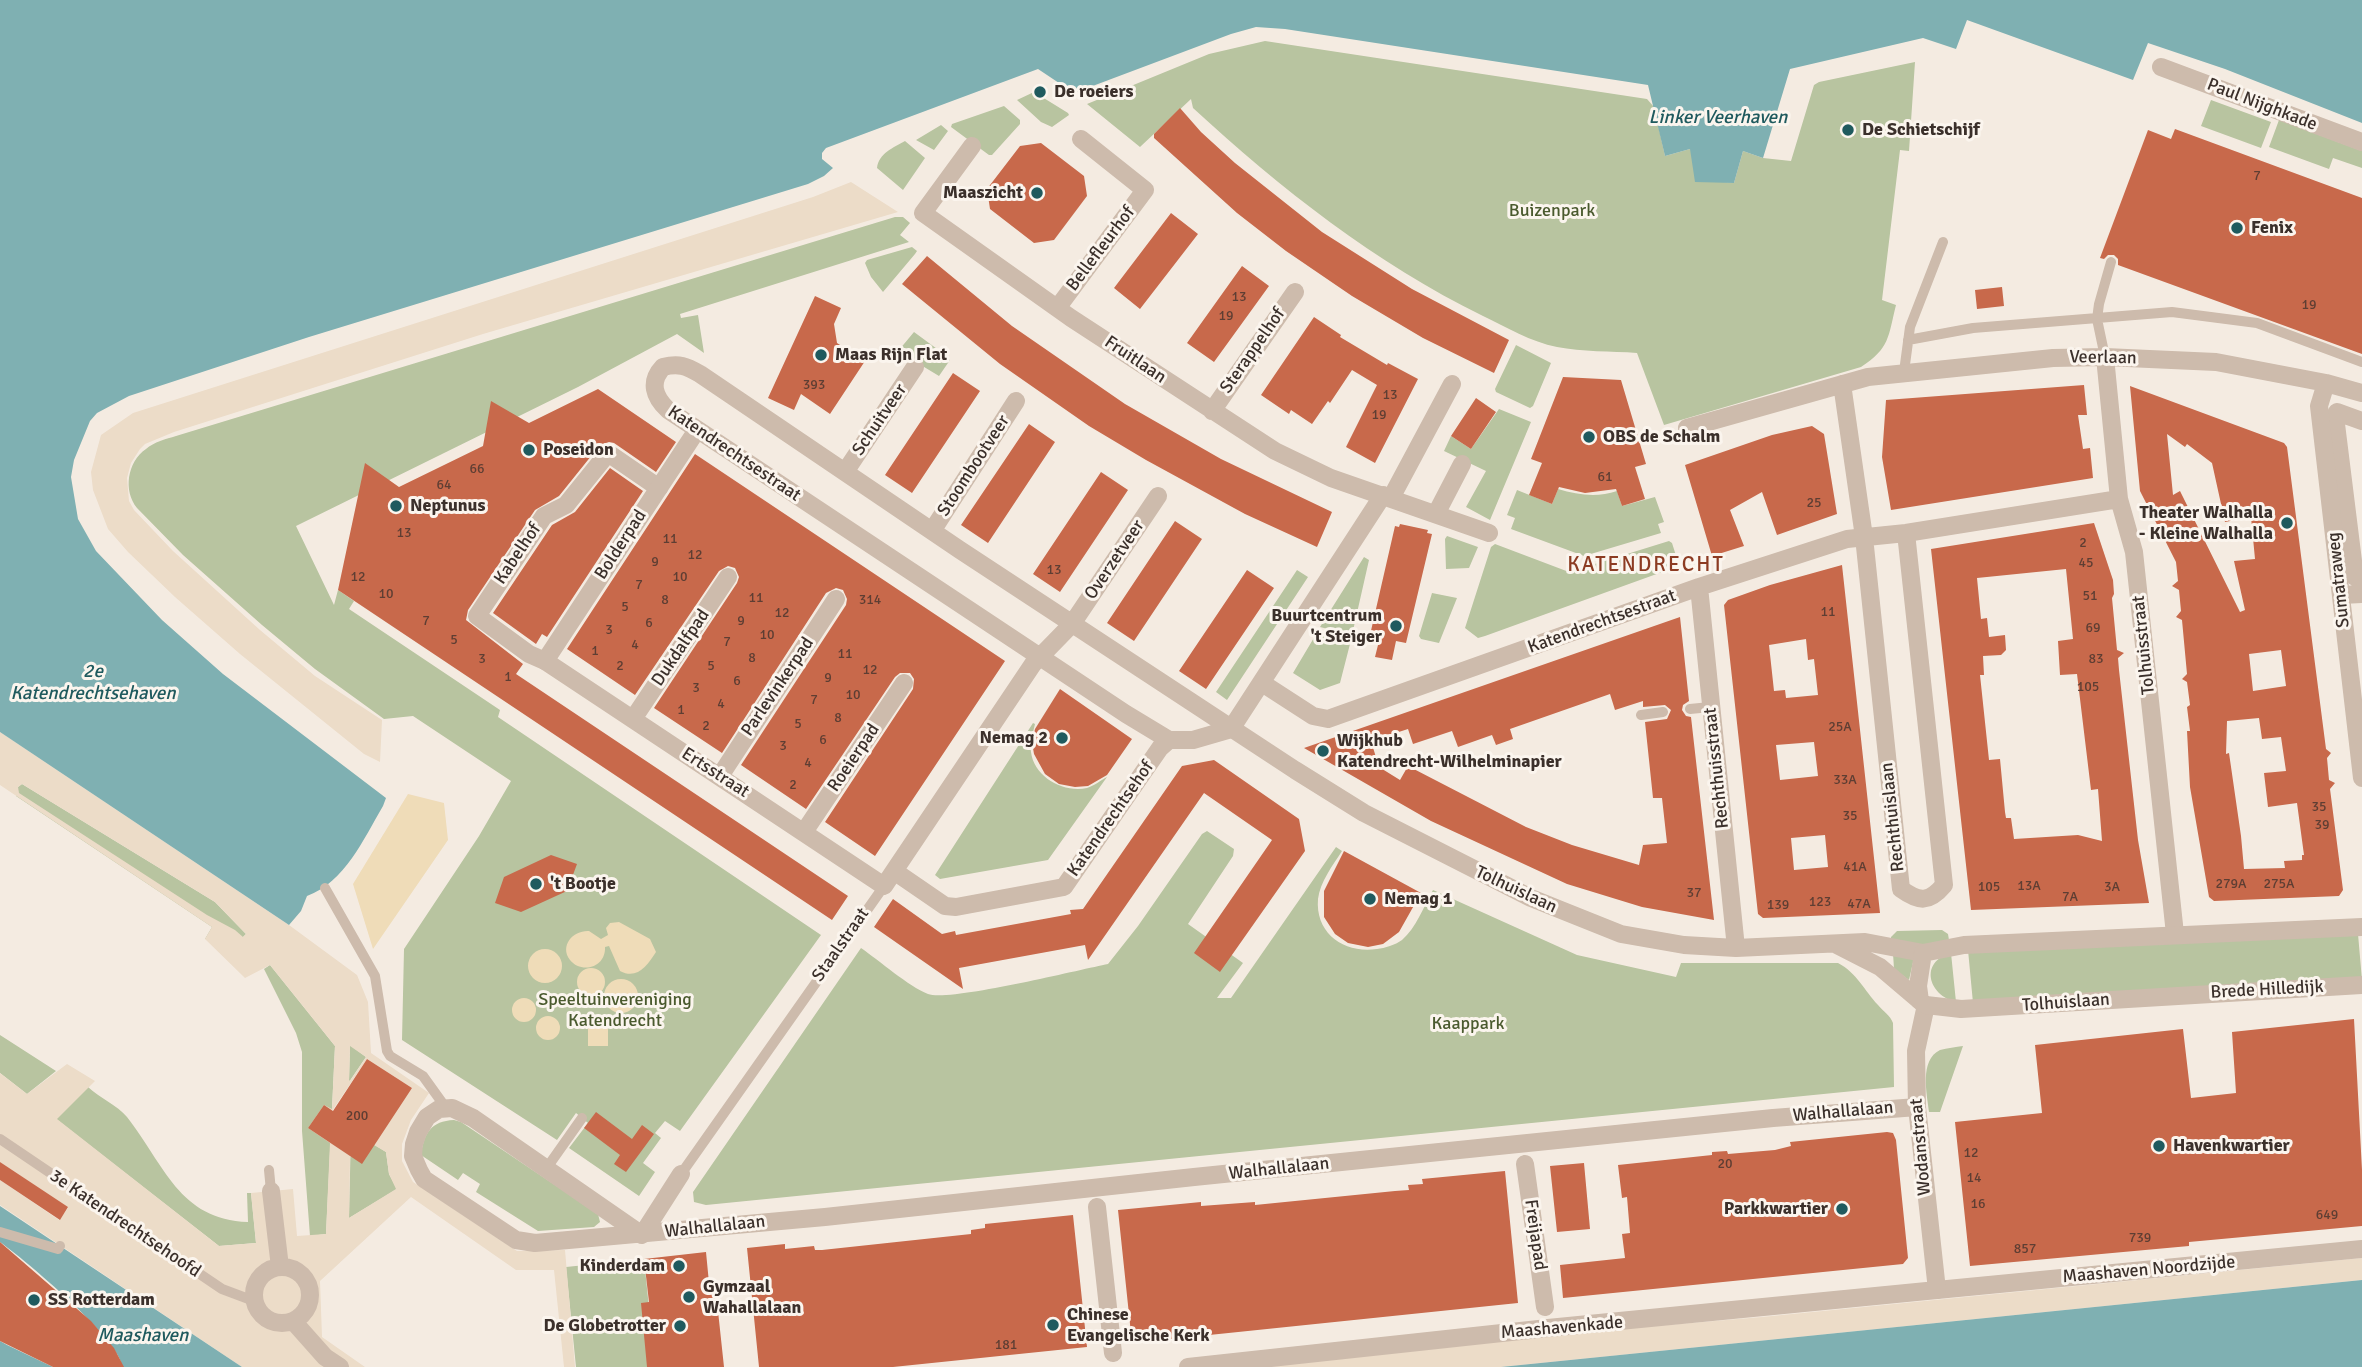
<!DOCTYPE html>
<style>
body{margin:0}
canvas{display:block;background:#f4ebe1}
</style>
<canvas width="2362" height="1367"></canvas>
<script>
const ctx = document.querySelector('canvas').getContext('2d');
ctx.lineJoin = 'round';
function fill(path, color) { ctx.fillStyle = color; ctx.fill(path, 'evenodd'); }
function stroke(path, color, width, dash) { ctx.strokeStyle = color; ctx.lineWidth = width; ctx.lineCap = dash ? 'butt' : 'round'; ctx.setLineDash(dash || []); ctx.stroke(path); }
function label(font, color, halo, rows, align = 'center') {
  ctx.font = font + ' Signika,sans-serif'; ctx.lineWidth = 6; ctx.setLineDash([]); ctx.textBaseline = 'middle'; ctx.strokeStyle = halo; ctx.fillStyle = color; for (const [text, x, y, turn = 0] of rows) {
    ctx.save(); ctx.translate(x, y); ctx.rotate((+turn || 0) * Math.PI / 180); ctx.textAlign = isNaN(turn) ? turn : align; if (halo) ctx.strokeText(text, 0, 0); ctx.fillText(text, 0, 0); ctx.restore();
  }
}
fill(new Path2D(`
 M1265,41L1647,99L1654,107L1665,156L1690,149L1724,182L1734,183L1743,151L1763,158L1791,161L1814,85L1819,82L1915,62L1909,151L1900,150L1882,300L1896,305C1888,337 1890,348 1861,367L1664,425L1637,353C1611,351 1582,352 1557,347C1531,342 1506,327 1483,316C1375,263 1281,189 1193,108L1191,99L1140,147L1087,104L1209,54Z
 M1034,92L1068,113L1069,115L1052,127L1041,122L1017,100Z
 M2211,100L2271,122L2261,148L2201,126Z
 M1004,106L1020,120V124L992,155H989L951,127L952,124Z
 M2279,120L2362,151V168L2333,158L2329,169L2269,147Z
 M941,125L948,131L934,150L916,140Z
 M905,141L925,158L903,190L877,168C879,153 893,148 905,141Z
 M895,217H903L910,223L900,235L909,242L680,314L681,318L698,315L704,353L677,334L578,387L296,526L334,605L338,590L354,601L349,609L500,710L498,717L821,935L680,1131L665,1121L655,1133L661,1138L643,1163L655,1172L639,1196L569,1148L588,1123L576,1113L557,1140L402,1040L404,949L479,836L511,781L413,716L384,719L315,669L262,625L183,555L137,508C123,491 127,462 146,449C154,442 166,439 176,436Z
 M912,247L917,251L915,254L883,292L871,277L865,263L867,260Z
 M914,332L948,357L950,360L939,376L901,353L899,350Z
 M1516,345L1551,363L1533,406L1530,408L1496,392L1495,389Z
 M1499,409L1531,422L1490,520L1466,507L1486,471L1444,451L1451,436L1471,449Z
 M1558,489C1578,495 1597,498 1617,491L1622,506L1655,497L1664,522L1658,524L1661,533L1584,556L1511,529L1515,518L1507,515L1517,490L1552,504Z
 M1447,536L1478,547L1469,568L1446,569L1445,539Z
 M1669,541L1672,543L1679,565L1676,567L1485,636L1478,638L1465,628L1491,547L1495,544L1569,572Z
 M1364,557L1369,560L1352,635L1320,627Z
 M1297,570L1308,577L1227,700L1216,692Z
 M1432,593L1457,598L1439,643L1421,639L1419,636Z
 M1318,635L1348,641L1350,644L1340,683L1320,690L1293,673L1315,636Z
 M1033,723L1035,724C1033,733 1029,743 1031,752C1034,777 1063,793 1087,788C1094,786 1101,780 1107,777L1048,860L940,879L935,875Z
 M22,784L215,902L246,934L243,937L205,939L212,927L16,796L18,787Z
 M1207,831L1234,849L1233,856L1188,924L1243,963L1217,998H1231L1336,847L1342,851C1333,865 1320,882 1318,899C1315,934 1345,954 1377,949C1385,948 1395,945 1402,940C1416,928 1424,906 1433,890L1577,955L1676,977L1681,963H1838C1857,973 1864,990 1878,1005C1884,1012 1890,1015 1893,1023L1894,1087L706,1205L694,1202L693,1192L861,948C880,961 908,986 928,994C949,1002 1078,970 1108,964L1138,926L1202,834Z
 M1942,930L1948,934L1949,940L1926,946L1891,941V937L1897,931Z
 M2358,934L2362,980L1973,1003L1968,950Z
 M1893,953L1914,958L1909,980L1894,969Z
 M1951,953L1956,1002C1928,995 1919,962 1951,953Z
 M270,965L335,1046L326,1234L310,1236L302,1131V1052L296,1033L264,969Z
 M0,1035L56,1071L27,1094L0,1073Z
 M350,1045L366,1057L349,1082Z
 M1963,1046L1940,1112H1929C1927,1094 1919,1060 1940,1050C1947,1048 1956,1047 1963,1046Z
 M88,1087C100,1098 117,1105 127,1117C164,1164 179,1220 248,1222L247,1193H251L256,1243L219,1246L56,1119Z
 M454,1120L461,1122L598,1214L600,1222L594,1227L538,1231L476,1192L480,1184L463,1173L458,1180L421,1155C424,1133 431,1121 454,1120Z
 M351,1130L386,1152L389,1174L397,1189L349,1218Z
 M644,1259L655,1367H576L566,1267Z`), '#b8c4a0');
fill(new Path2D(`
 M408,794L444,803L448,840L373,949L353,884Z
 M619,922L650,939L656,952C647,966 637,980 620,971L609,946L605,947C606,968 581,974 570,960C559,945 574,930 589,931L601,939L608,935L606,928L610,923Z
 M528 966a17 17 0 1 1 34 0a17 17 0 1 1-34 0Z
 M577 982a14 14 0 1 1 28 0a14 14 0 1 1-28 0Z
 M604 996a17 17 0 1 1 34 0a17 17 0 1 1-34 0Z
 M512 1010a12 12 0 1 1 24 0a12 12 0 1 1-24 0Z
 M536 1028a12 12 0 1 1 24 0a12 12 0 1 1-24 0Z
 M588,1026H608V1046H588Z`), '#efdcb8');
fill(new Path2D(`
 M851,182L898,212L483,334L174,432L145,444L140,449L131,463L127,478L129,501L134,510L173,551L260,630L315,676L382,720L380,762L364,754L240,654L175,597L128,552L108,529L93,490L91,472L101,435L133,413L813,197Z
 M0,732L289,925L357,975L368,1002L371,1053L429,1093L411,1120L402,1144V1161L413,1182L517,1251L565,1250L575,1367H564L554,1270H516L411,1197L320,1281L322,1337L365,1367H242L0,1205V1180L59,1220L68,1208L0,1162V1073L27,1094L67,1064L95,1081L57,1119L219,1246L256,1243L251,1193L293,1189L297,1236L326,1234L330,1143L308,1128L324,1105L332,1109L335,1046L270,965L245,978L205,939L212,927L0,785ZM22,784L215,902L246,934L243,937L235,930L207,915L19,793L18,787ZM350,1046L366,1057L350,1081L349,1080ZM367,1059L412,1088L330,1143L332,1111ZM374,1145L386,1152L389,1174L396,1189L349,1218L350,1157Z
 M2362,1258V1280L1501,1367H1252L1549,1335L1762,1317Z`), '#ecdcc8');
fill(new Path2D(`
 M0,0H2362V123L2225,69L2148,43L2133,80L1967,20L1956,49L1923,38L1790,69L1763,158L1743,151L1734,183L1695,182L1690,149L1665,156L1648,85L1285,29L1256,27L1231,34L1074,93L1038,69L826,148L822,153V159L833,168L824,176L808,184L309,337L129,396L97,413L90,421L74,460L71,477L78,519L96,551L162,620L223,674L386,798L383,806C363,840 345,882 307,896L301,911L289,925L0,732Z
 M0,1206L242,1367H122C122,1341 24,1259 0,1242Z
 M2362,1280V1367H1501Z
 M0,1341L7,1345L53,1367H0Z`), '#7fb0b2');
fill(new Path2D(`
 M1180,108L1201,132L1235,163L1322,232L1412,289L1509,340L1494,373L1423,338L1352,296L1286,251L1237,213L1154,138V134Z
 M2175,129L2362,198V354L2118,265V259L2114,255H2108L2104,259L2100,258L2148,130L2171,139Z
 M1041,143L1084,176L1087,196L1054,240L1034,243L990,209L987,189L1020,146Z
 M1171,213L1198,234L1140,309L1114,288Z
 M927,256L1012,326L1125,404L1221,459L1332,512L1317,547L1245,514L1146,460L1089,426L1000,364L902,284Z
 M1242,266L1269,286L1214,362L1187,343Z
 M2002,287L2004,306L1977,309L1975,290Z
 M815,296L841,308L834,324L837,343L865,361L830,414L801,394L794,410L768,398Z
 M1314,317L1341,335L1340,337L1387,365L1388,363L1418,379L1375,463L1346,447L1377,385L1352,370L1330,403L1328,401L1312,424L1291,410L1289,414L1261,395Z
 M953,373L980,391L912,493L885,475Z
 M1563,377L1621,380L1646,464L1635,467L1645,499L1622,506L1616,489L1585,493L1559,487L1552,504L1529,495L1542,463L1531,459Z
 M2084,385L2087,415H2078L2083,449L2090,448L2093,478L1891,510L1882,457L1886,400Z
 M2130,386L2284,443L2287,447L2326,749L2331,753L2327,758L2329,780L2335,783L2330,789L2343,890L2339,896L2214,901L2209,897L2190,787L2187,731H2190L2187,707L2190,705L2187,682L2182,679L2187,674L2182,620L2176,617L2181,611L2179,590L2172,586L2178,581L2176,562L2140,491ZM2167,434L2185,447L2187,444L2212,463L2225,522L2251,517L2255,559L2234,561L2245,610L2240,612L2180,491L2173,495ZM2281,650L2286,686L2253,691L2249,654ZM2259,718L2262,739L2281,737L2286,771L2264,773L2268,807L2297,803L2304,855H2302V860L2284,861L2285,868L2244,869L2241,836L2229,753L2226,754L2227,721Z
 M598,389L676,442L656,472L614,443L609,442L600,445L559,496L535,510L468,610L466,620L523,664L516,674L848,896L832,920L338,590L365,463L399,487L483,446L491,401L529,423Z
 M1476,398L1496,412L1471,449L1451,436Z
 M1029,424L1055,442L988,543L961,525Z
 M1812,426L1824,434L1837,514L1777,535L1762,492L1730,510L1744,546L1712,556L1685,465L1772,435Z
 M695,454L1005,661L875,856L825,822L913,689L914,679L910,673H900L895,677L806,809L741,765L846,605L847,599L843,590L836,588L826,593L722,753L654,708L737,583L739,577L735,568L728,566L719,571L635,695L567,649Z
 M610,468L643,491L547,637L542,634L536,644L493,613L552,525L575,512Z
 M1101,472L1128,490L1060,592L1033,574Z
 M1175,521L1202,539L1134,641L1107,623Z
 M2094,523L2113,580L2114,594L2112,598L2117,650L2124,653L2118,658L2119,670L2138,840L2149,903L1971,910L1931,549ZM2066,569L2073,639L2058,641L2060,675L2077,674L2091,790L2098,789L2102,841L2078,835L2014,839L2011,818H2006L2005,812L2000,759L1989,760L1980,675H1984L1983,656L2001,655L2006,650L2005,635L1989,637L1987,618L1981,619L1977,578Z
 M1400,524L1428,530L1427,533L1432,534L1406,643L1396,641L1392,660L1375,657L1380,637L1370,635L1395,526L1399,527Z
 M1842,565L1880,913L1763,918L1758,914L1724,605L1728,600L1770,585ZM1806,639L1808,660L1814,659L1818,695L1786,698L1785,690L1774,691L1769,645ZM1814,742L1818,776L1780,780L1776,745ZM1825,835L1828,867L1794,870L1791,838Z
 M1247,570L1274,588L1206,689L1179,671Z
 M1680,617L1689,701L1683,705L1682,710L1686,716L1691,717L1714,920L1642,907L1567,884L1431,821L1304,748ZM1610,694L1615,710L1643,701V707L1665,705L1671,710L1667,719L1645,722L1653,798H1662L1667,843L1643,845L1639,865L1572,845L1526,827L1408,766L1400,780L1379,767L1371,741L1408,729L1413,744L1452,731L1458,747L1492,735L1496,745L1513,739L1510,729Z
 M1060,689L1132,739L1107,775L1088,786L1075,787L1059,784L1045,774L1034,754L1032,742L1035,729Z
 M1214,760L1299,819L1305,851L1220,972L1194,953L1272,840L1204,793L1088,960L1085,945L959,968L963,989L874,927L893,899L942,934L955,931L956,935L1071,914L1070,910L1083,909L1182,766Z
 M1344,851L1421,893L1399,932L1383,944L1368,947L1348,943L1335,934L1324,917V891Z
 M551,855L577,864L567,891L521,912L495,903L504,877Z
 M2354,1019L2362,1170V1226L2189,1242V1246L1970,1266L1955,1122L2042,1113L2035,1045L2183,1029L2191,1098L2236,1093L2232,1032Z
 M367,1059L412,1088L362,1164L308,1128L324,1105L333,1111Z
 M596,1112L632,1139L642,1125L654,1134L626,1172L614,1164L620,1155L584,1128Z
 M1887,1132L1893,1133L1896,1140L1908,1258L1903,1264L1563,1298L1560,1265L1625,1258L1622,1234L1630,1233L1627,1197L1622,1198L1618,1165L1712,1155V1152L1727,1151L1728,1154L1775,1150L1791,1146L1790,1142Z
 M0,1162L68,1207L60,1220L0,1180Z
 M1584,1163L1590,1229L1557,1232L1550,1166Z
 M1505,1171L1518,1303L1132,1343L1118,1210L1201,1202V1206L1255,1202V1205L1395,1191L1409,1190L1408,1185L1423,1184L1422,1179Z
 M1073,1215L1087,1347L893,1367H759L747,1248L785,1244V1249L814,1246L815,1250H822L971,1234V1230L985,1228V1224Z
 M0,1242L91,1321L114,1348L124,1367H53L0,1341Z
 M706,1252L709,1283H715L724,1367H647L641,1303L649,1302L644,1259Z`), '#c8694b');
stroke(new Path2D(`
 M1908,340L1973,328L2172,312L2257,323L2362,362
 M2105,357L2097,319L2099,304L2111,262
 M1904,372L1910,327L1943,242
 M1690,709L1710,707
 M1641,715L1663,712
 M325,888L375,976L387,1051L390,1056L423,1076L446,1108
 M0,1139L222,1289L254,1301
 M546,1169L582,1118
 M269,1170L271,1191
 M681,1174L884,886
 M0,1232L58,1249L60,1246`), '#cdbbac', 10);
stroke(new Path2D(`
 M2161,67L2362,142
 M2362,421L2337,412L2335,416L2355,577H2362
 M2342,595L2362,594
 M545,661L529,654L477,616L544,516L566,505L608,453L659,488
 M1525,1164L1545,1307
 M1097,1207L1113,1353
 M1937,1290L2362,1249`), '#cdbbac', 18);
stroke(new Path2D(`
 M972,146L923,213L1071,318L1275,451L1331,478L1489,533
 M1058,307L1145,190L1081,139
 M2105,357L2119,499L2134,552L2175,934
 M2326,383L2319,406L2362,778
 M1842,384L1864,537L1901,889C1919,902 1929,903 1944,885L1906,533
 M1212,411L1295,292
 M1687,428L1868,377L2053,358L2105,357L2216,362L2326,383L2362,393
 M697,430L545,661L884,886L1033,664L1072,624L1158,496
 M845,472L915,367
 M1383,495L1231,729L1193,740H1169L1126,714L668,410C654,397 649,382 663,367C679,363 686,366 700,374L960,550L1295,770L1364,813L1531,898L1621,934L1684,945L1736,948L1865,942L1923,953
 M1391,498L1452,384
 M1436,514L1462,464
 M932,531L1016,401
 M1699,587L1736,948
 M1262,683L1313,716L1328,719L1699,587L1847,539L1906,533L2119,499
 M633,719L728,577
 M720,776L836,599
 M804,832L904,683
 M894,871L945,906L956,907L1064,887L1160,748L1169,740
 M1837,945L1880,967L1920,1001
 M271,1191L280,1267
 M642,1235L473,1118L452,1108L439,1109L427,1117L418,1132L414,1144L413,1156L419,1170L424,1179L516,1240L535,1243L825,1217L1194,1177L1773,1118L1917,1107
 M642,1235L681,1174
 M254 1295a28 28 0 1 1 56 0a28 28 0 1 1-56 0Z
 M293,1321L325,1357L340,1367
 M1188,1367L1548,1328L1937,1290L1917,1107L1916,1051L1926,1005`), '#cdbbac', 18);
stroke(new Path2D(`
 M2362,927L1964,945L1923,953L1918,986L1920,1001L1926,1005L1961,1009L2362,985`), '#cdbbac', 18);
for (const [x, y, r, color] of [
 [1040,92,7,"#1f5a5e"],
 [1848,130,7,"#1f5a5e"],
 [1037,193,7,"#1f5a5e"],
 [2237,228,7,"#1f5a5e"],
 [821,355,7,"#1f5a5e"],
 [1589,437,7,"#1f5a5e"],
 [529,450,7,"#1f5a5e"],
 [396,506,7,"#1f5a5e"],
 [2287,523,7,"#1f5a5e"],
 [1396,626,7,"#1f5a5e"],
 [1062,738,7,"#1f5a5e"],
 [1323,751,7,"#1f5a5e"],
 [536,884,7,"#1f5a5e"],
 [1370,899,7,"#1f5a5e"],
 [2159,1146,7,"#1f5a5e"],
 [1842,1209,7,"#1f5a5e"],
 [679,1266,7,"#1f5a5e"],
 [689,1297,7,"#1f5a5e"],
 [34,1300,7,"#1f5a5e"],
 [1053,1325,7,"#1f5a5e"],
 [680,1326,7,"#1f5a5e"]
]) { const dot = new Path2D(); dot.arc(x, y, r, 0, 2 * Math.PI); ctx.fillStyle = color; ctx.fill(dot); stroke(dot, '#fbf5ee', 2.5); }
label('14px', '#5e3e33', null, [
 ["7",2257,176],
 ["13",1239,297],
 ["19",2309,305],
 ["19",1226,316],
 ["393",814,385],
 ["13",1390,395],
 ["19",1379,415],
 ["66",477,469],
 ["61",1605,477],
 ["64",444,485],
 ["25",1814,503],
 ["13",404,533],
 ["11",670,539],
 ["2",2083,543],
 ["12",695,555],
 ["9",655,562],
 ["45",2086,563],
 ["13",1054,570],
 ["12",358,577],
 ["10",680,577],
 ["7",639,585],
 ["10",386,594],
 ["51",2090,596],
 ["11",756,598],
 ["8",665,600],
 ["314",870,600],
 ["5",625,607],
 ["11",1828,612],
 ["12",782,613],
 ["7",426,621],
 ["9",741,621],
 ["6",649,623],
 ["69",2093,628],
 ["3",609,630],
 ["10",767,635],
 ["5",454,640],
 ["7",727,642],
 ["4",635,645],
 ["1",595,651],
 ["11",845,654],
 ["8",752,658],
 ["3",482,659],
 ["83",2096,659],
 ["2",620,666],
 ["5",711,666],
 ["12",870,670],
 ["1",508,677],
 ["9",828,678],
 ["6",737,681],
 ["105",2088,687],
 ["3",696,688],
 ["10",853,695],
 ["7",814,700],
 ["4",721,704],
 ["1",681,710],
 ["8",838,718],
 ["5",798,724],
 ["2",706,726],
 ["25A",1840,727],
 ["6",823,740],
 ["3",783,746],
 ["4",808,763],
 ["33A",1845,780],
 ["2",793,785],
 ["35",2319,807],
 ["35",1850,816],
 ["39",2322,825],
 ["41A",1855,867],
 ["279A",2231,884],
 ["275A",2279,884],
 ["13A",2029,886],
 ["105",1989,887],
 ["3A",2112,887],
 ["37",1694,893],
 ["7A",2070,897],
 ["123",1820,902],
 ["47A",1859,904],
 ["139",1778,905],
 ["200",357,1116],
 ["12",1971,1153],
 ["20",1725,1164],
 ["14",1974,1178],
 ["16",1978,1204],
 ["649",2327,1215],
 ["739",2140,1238],
 ["857",2025,1249],
 ["181",1006,1345]
]);
label('bold 18px', '#3b302b', '#fbf5ee', [
 ["De roeiers",1054,92],
 ["De Schietschijf",1862,130],
 ["Maaszicht",1023,193,"right"],
 ["Fenix",2251,228],
 ["Maas Rijn Flat",835,355],
 ["OBS de Schalm",1603,437],
 ["Poseidon",543,450],
 ["Neptunus",410,506],
 ["Theater Walhalla",2273,513,"right"],
 ["- Kleine Walhalla",2273,534,"right"],
 ["Buurtcentrum",1382,616,"right"],
 ["'t Steiger",1382,637,"right"],
 ["Nemag 2",1048,738,"right"],
 ["Wijkhub",1337,741],
 ["Katendrecht-Wilhelminapier",1337,762],
 ["'t Bootje",550,884],
 ["Nemag 1",1384,899],
 ["Havenkwartier",2173,1146],
 ["Parkkwartier",1828,1209,"right"],
 ["Kinderdam",665,1266,"right"],
 ["Gymzaal",703,1287],
 ["Wahallalaan",703,1308],
 ["SS Rotterdam",48,1300],
 ["Chinese",1067,1315],
 ["Evangelische Kerk",1067,1336],
 ["De Globetrotter",666,1326,"right"]
], 'left');
label('18px', '#3b302b', '#fbf5ee', [
 ["Paul Nijghkade",2262,105,21],
 ["Bellefleurhof",1101,249,-53],
 ["Sterappelhof",1253,351,-55],
 ["Veerlaan",2103,358,1],
 ["Fruitlaan",1135,360,34],
 ["Schuitveer",880,420,-56],
 ["Katendrechtsestraat",734,454,34],
 ["Stoombootveer",974,466,-57],
 ["Bolderpad",621,545,-57],
 ["Kabelhof",518,554,-56],
 ["Overzetveer",1115,560,-56],
 ["Sumatraweg",2339,580,-96],
 ["Katendrechtsestraat",1602,622,-20],
 ["Tolhuisstraat",2144,645,-96],
 ["Dukdalfpad",681,648,-56],
 ["Parlevinkerpad",778,687,-56],
 ["Roeierpad",854,758,-56],
 ["Rechthuisstraat",1717,768,-96],
 ["Ertsstraat",715,773,33],
 ["Rechthuislaan",1893,817,-96],
 ["Katendrechtsehof",1111,819,-55],
 ["Tolhuislaan",1516,890,25],
 ["Staalstraat",841,945,-55],
 ["Brede Hilledijk",2267,990,-3],
 ["Tolhuislaan",2066,1003,-4],
 ["Walhallalaan",1843,1112,-5],
 ["Wodanstraat",1921,1147,-95],
 ["Walhallalaan",1279,1169,-6],
 ["3e Katendrechtsehoofd",125,1224,34],
 ["Walhallalaan",715,1227,-6],
 ["Freijapad",1535,1235,82],
 ["Maashaven Noordzijde",2149,1270,-5],
 ["Maashavenkade",1562,1328,-5]
]);
label('18px', '#4a5a2e', '#fbf5ee', [
 ["Buizenpark",1552,211],
 ["Speeltuinvereniging",615,1000],
 ["Katendrecht",615,1021],
 ["Kaappark",1468,1024]
]);
label('italic 19px', '#1f5a5e', '#fbf5ee', [
 ["Linker Veerhaven",1718,118],
 ["2e",93,672],
 ["Katendrechtsehaven",93,694],
 ["Maashaven",143,1336]
]);
ctx.letterSpacing = '2px';
label('21px', '#8c3b22', '#fbf5ee', [
 ["KATENDRECHT",1646,565]
]);
ctx.letterSpacing = '0px';
</script>
